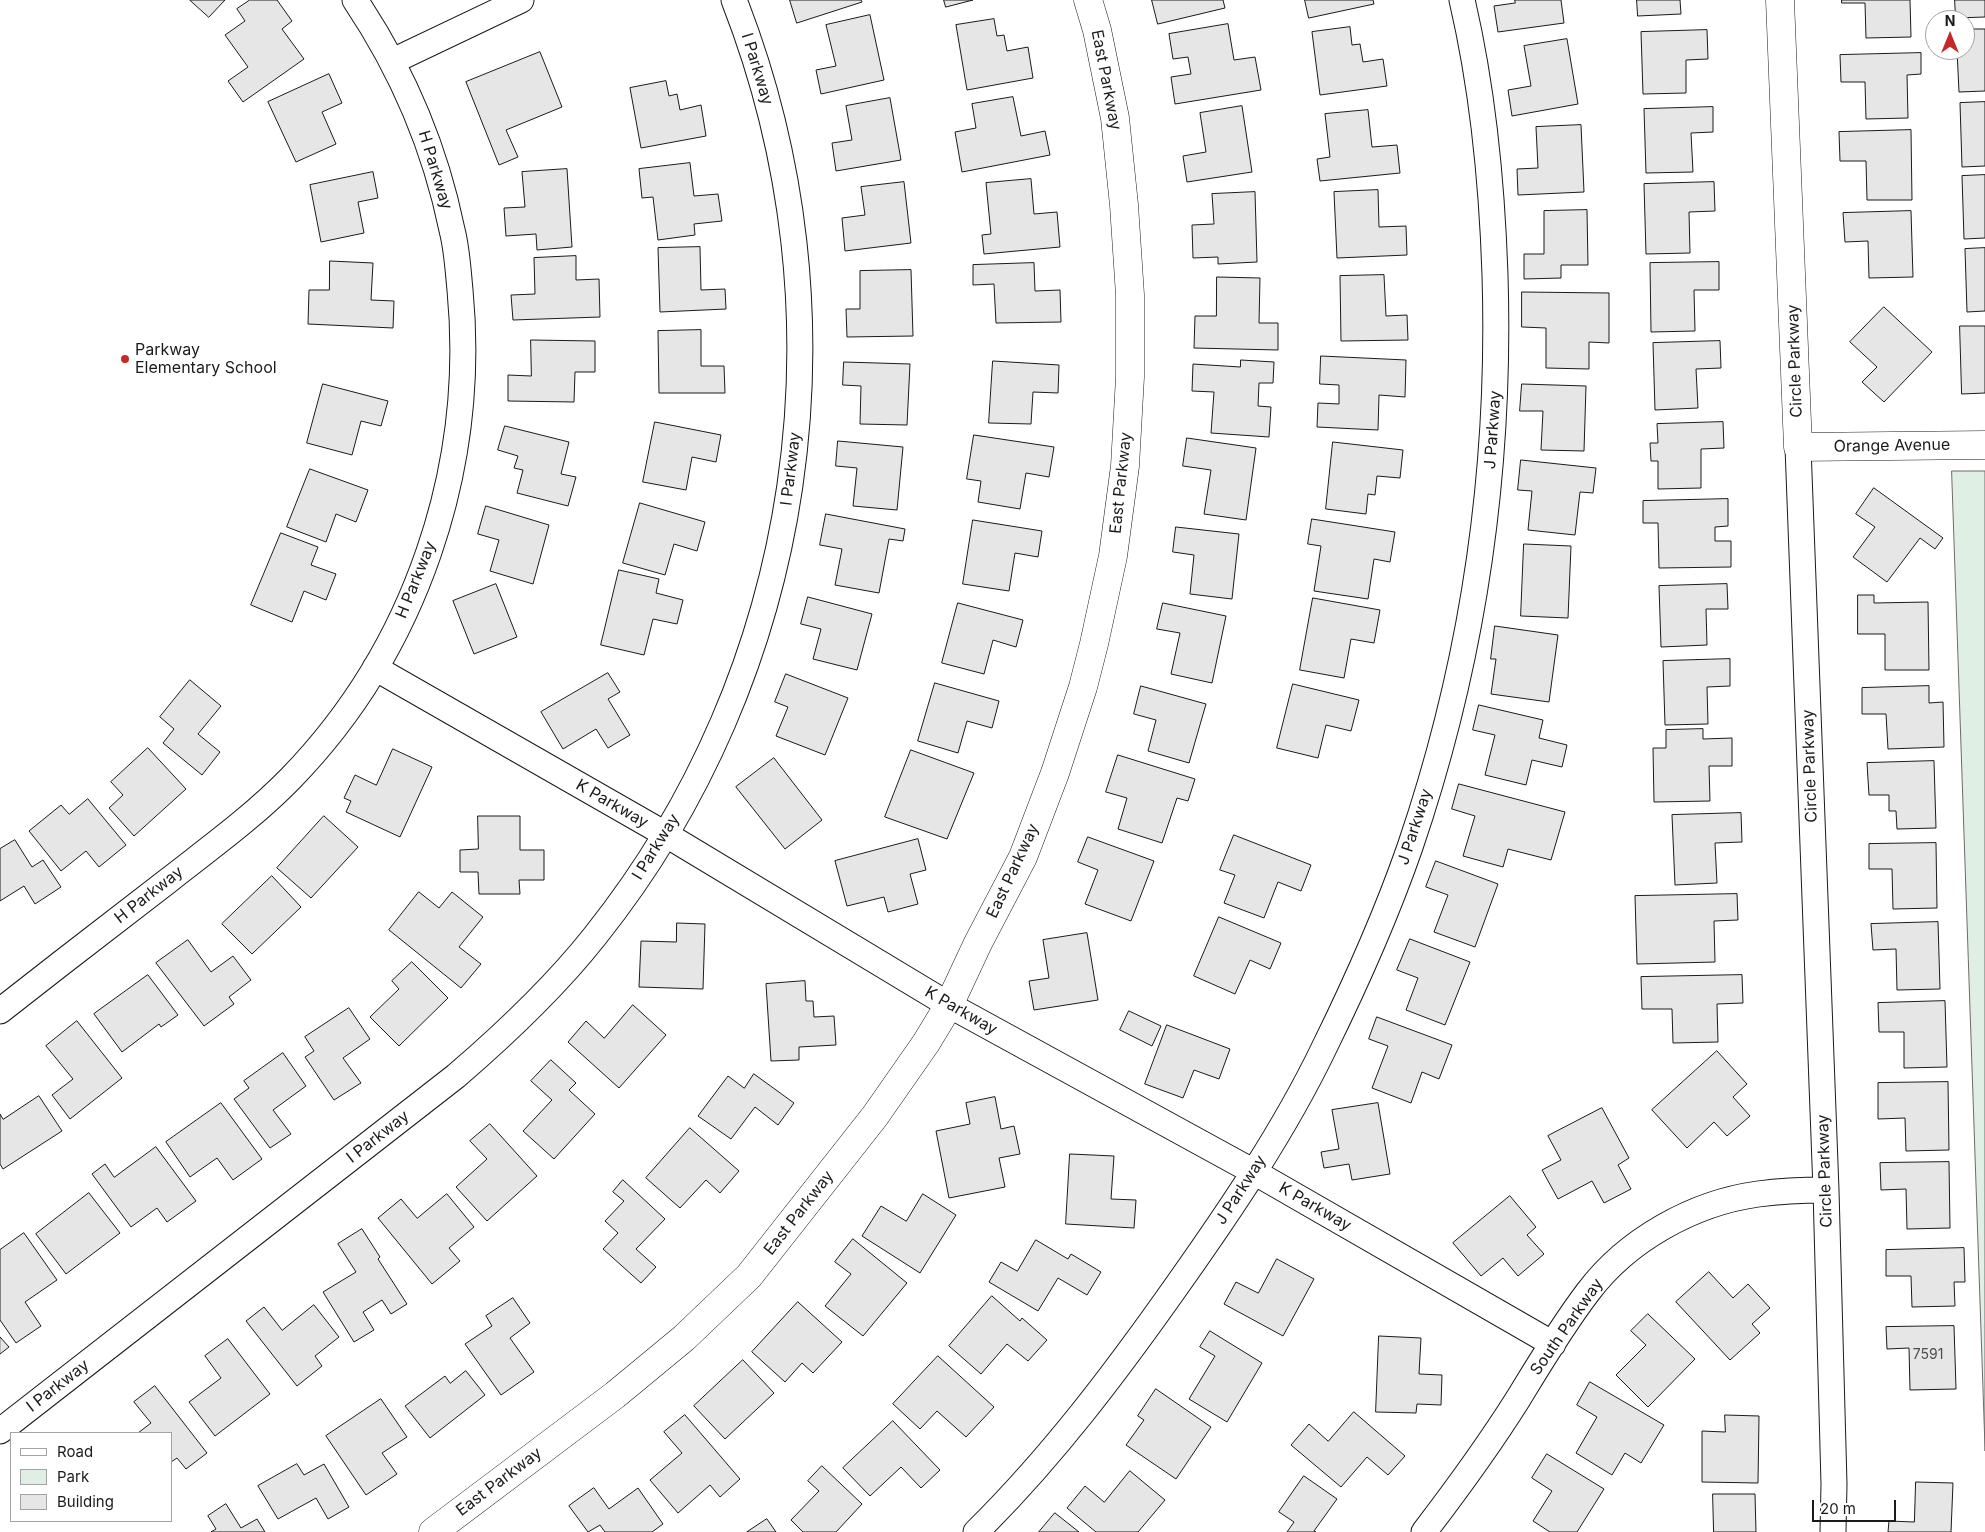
<!DOCTYPE html>
<style>
body{margin:0}
#map{position:relative;width:1985px;height:1532px;overflow:hidden;background:#fff;font-family:Inter,sans-serif}
canvas{display:block}
.legend{position:absolute;left:10px;top:1432px;width:162px;height:90px;box-sizing:border-box;background:#fff;border:1px solid #a3a3a3;margin:0;padding:6px 9px;list-style:none;font-size:15px;color:#1a1a1a}
.legend li{display:flex;align-items:center;gap:10px;height:25px}
.legend b{width:25px;border:1px solid #a3a3a3}
.north{position:absolute;left:1925px;top:10px;width:50px;height:50px;box-sizing:border-box;background:#fff;border:1px solid #a3a3a3;border-radius:50%;rotate:0deg;font-size:14px;font-weight:700;line-height:20px;text-align:center;color:#1a1a1a}
.north::after{content:'';display:block;margin:auto;width:18px;height:22px;background:#c62828;clip-path:polygon(50% 0,100% 100%,50% 72%,0 100%)}
.scale{position:absolute;left:1812px;top:1500px;width:84px;height:22px;box-sizing:border-box;border:2px solid #1a1a1a;border-top:0;padding-left:6px;font-size:15px;line-height:18px;white-space:nowrap;color:#1a1a1a;-webkit-text-stroke:4px #fff;paint-order:stroke}
</style>
<div id="map">
<canvas width="1985" height="1532"></canvas>
<ul class="legend">
<li><b style="height:6px;background:#fff"></b>Road</li>
<li><b style="height:14px;background:#e0efe3"></b>Park</li>
<li><b style="height:14px;background:#e6e6e6"></b>Building</li>
</ul>
<div class="north">N</div>
<div class="scale">20 m</div>
</div>
<script>
const ctx = document.querySelector('canvas').getContext('2d');
ctx.lineJoin = 'round';
function fill(path, color) { ctx.fillStyle = color; ctx.fill(path, 'evenodd'); }
function stroke(path, color, width, dash) { ctx.strokeStyle = color; ctx.lineWidth = width; ctx.lineCap = dash ? 'butt' : 'round'; ctx.setLineDash(dash || []); ctx.stroke(path); }
function label(font, color, halo, rows, align = 'center') {
  ctx.font = font + ' Inter,sans-serif'; ctx.lineWidth = 4; ctx.setLineDash([]); ctx.textBaseline = 'middle'; ctx.strokeStyle = halo; ctx.fillStyle = color; for (const [text, x, y, turn = 0] of rows) {
    ctx.save(); ctx.translate(x, y); ctx.rotate((+turn || 0) * Math.PI / 180); ctx.textAlign = isNaN(turn) ? turn : align; if (halo) ctx.strokeText(text, 0, 0); ctx.fillText(text, 0, 0); ctx.restore();
  }
}
const green = new Path2D(`
 M1952,471H1985V1451V1448Z`);
fill(green, '#e0efe3');
stroke(green, '#6a6a6a', 1);
const building = new Path2D(`
 M190,0H225L209,17Z
 M250,0H277L292,21L282,29L304,59L243,102L228,81L248,67L225,35L245,21L237,9Z
 M790,0H861L862,2L797,23Z
 M944,0H973L946,7Z
 M1152,0H1223L1225,8L1158,24Z
 M1305,0H1373L1374,4L1309,18Z
 M1515,0H1561L1564,23L1498,32L1494,6L1515,3Z
 M1637,0H1680L1681,14L1638,16Z
 M1842,0H1910L1911,37L1866,38L1865,3H1842Z
 M1955,0H1985V17L1956,18Z
 M870,15L884,80L821,94L816,70L836,66L826,25Z
 M994,19L997,36L1004,35L1007,51L1028,47L1033,78L967,90L956,25Z
 M1228,24L1234,60L1255,57L1261,90L1175,104L1171,77L1191,74L1188,57L1173,59L1169,34Z
 M1350,27L1352,45L1360,44L1363,62L1383,59L1387,86L1320,95L1312,32Z
 M1965,29H1985V91L1959,92L1957,50H1965Z
 M1707,30L1708,59L1686,60V93L1643,94L1641,32Z
 M1567,39L1578,104L1512,116L1508,90L1531,86L1524,46Z
 M540,52L562,107L506,130L518,157L499,165L466,82Z
 M1921,53V74L1907,75L1908,118L1866,119L1865,82H1841L1840,55Z
 M329,74L342,103L322,112L336,144L296,162L268,102Z
 M666,81L669,96L677,94L680,110L701,105L706,136L641,148L630,88Z
 M1013,97L1021,136L1045,131L1050,155L962,172L955,132L976,128L972,104Z
 M890,98L901,160L836,171L832,143L852,140L846,106Z
 M1985,102V166L1962,167L1960,103Z
 M1242,106L1252,172L1187,182L1183,156L1206,152L1200,113Z
 M1713,107V132L1691,133L1693,172L1646,173L1644,109Z
 M1368,110L1372,147L1397,145L1400,173L1320,181L1317,159L1330,157L1325,114Z
 M1581,125L1584,192L1518,195L1517,169L1538,168L1536,127Z
 M1911,130L1912,200H1867L1866,161H1840L1839,132Z
 M690,163L694,196L718,194L722,221L694,224L695,235L658,240L653,197L642,198L639,169Z
 M567,169L572,247L537,250L536,234L506,236L504,208L525,207L522,172Z
 M373,172L378,198L358,202L364,233L321,242L310,185Z
 M1985,175V238L1964,239L1962,176Z
 M1031,179L1034,214L1057,212L1060,247L984,254L982,235L991,234L986,183Z
 M904,182L911,243L845,251L842,218L865,215L861,187Z
 M1714,182L1715,211L1689,212L1690,253L1646,254L1644,184Z
 M1378,190L1379,227L1406,226L1407,255L1337,258L1334,192Z
 M1255,192L1257,262L1218,264V257L1193,258L1192,225L1214,224L1212,194Z
 M1587,210L1588,265H1561V278L1524,279V254H1544V211Z
 M1911,211L1913,277L1869,278L1868,241L1845,242L1843,213Z
 M700,247L701,290L725,289L726,309L660,312L658,248Z
 M1985,248V311L1967,312L1965,249Z
 M576,256V280L599,279L600,317L513,320L511,295L535,294L534,258Z
 M330,261L373,263L371,300L394,301L393,328L308,324L309,290H329Z
 M1719,262V290H1694L1695,331L1651,332L1650,263Z
 M1034,263L1035,291L1060,290L1061,322L996,323L994,284L973,285V265Z
 M911,270L913,336L847,337L846,309H860V271Z
 M1384,275L1386,316L1407,315L1408,340L1341,341L1340,276Z
 M1217,277L1260,278L1259,323H1278V350L1194,348L1195,316H1216Z
 M1522,292L1609,293V343L1589,342V369L1546,368V328L1522,327Z
 M1884,307L1932,352L1884,402L1862,382L1877,367L1850,342Z
 M1960,326H1985V393L1962,394Z
 M701,330V366H724L725,393H659L658,331Z
 M531,340L595,341V372H575L574,402L508,401V375L531,376Z
 M1720,341L1721,368L1696,369L1698,408L1655,410L1653,343Z
 M1321,356L1406,360L1405,397L1379,395L1378,430L1317,427L1318,403L1339,404V385L1320,384Z
 M1241,360L1274,362L1273,383H1259L1258,406L1271,407L1269,437L1211,433L1214,392L1192,391L1193,364L1240,367Z
 M993,361L1059,365L1058,393L1033,392L1031,424L989,423Z
 M844,362L910,364L907,425L860,424L861,386L843,385Z
 M323,384L388,401L381,426L361,421L352,455L307,443Z
 M1522,384L1586,386L1584,451L1541,450L1543,411H1520Z
 M655,422L721,435L716,462L692,457L686,490L643,482Z
 M1723,422L1724,448L1701,449V488L1658,489V461H1651L1650,443H1658L1657,424Z
 M505,426L569,442L561,474L576,477L568,506L517,493L523,470L514,468L518,456L498,450Z
 M974,435L1054,447L1049,477L1026,473L1020,509L978,502L981,481L967,479Z
 M1187,438L1256,448L1246,520L1204,514L1211,470L1183,466Z
 M838,441L903,447L897,510L853,506L857,468L836,466Z
 M1333,442L1403,450L1400,478L1377,476L1375,495L1368,494L1366,514L1326,509Z
 M1521,460L1596,468L1593,493L1580,492L1575,535L1528,530L1532,491L1518,490Z
 M310,469L368,490L356,522L336,514L326,542L287,527Z
 M1874,488L1943,538L1935,549L1920,538L1887,582L1853,557L1875,527L1856,514Z
 M1728,499V526L1715,527V541H1731V567L1659,568L1658,523H1643V501Z
 M640,503L705,522L697,551L674,544L665,575L623,563Z
 M486,506L549,525L533,584L490,571L499,540L478,534Z
 M826,514L905,529L903,541L889,539L879,593L835,585L842,549L820,545Z
 M1312,519L1395,532L1390,562L1374,559L1368,599L1314,591L1321,546L1308,544Z
 M973,520L1042,531L1038,557L1015,553L1009,591L963,584Z
 M1176,527L1239,534L1232,599L1190,594L1194,555L1173,552Z
 M281,533L318,547L311,565L336,574L326,600L304,591L292,622L251,605Z
 M1524,544L1571,546L1568,618L1521,616Z
 M619,570L659,579L656,593L683,600L677,624L653,619L644,655L601,645Z
 M496,584L517,637L474,654L453,601Z
 M1727,584L1728,609H1706L1707,645L1661,647L1659,586Z
 M1858,595H1874V603L1928,602L1929,670H1885V634H1858Z
 M808,597L872,614L857,670L813,659L821,629L801,624Z
 M1313,598L1380,610L1374,643L1351,639L1344,678L1300,670Z
 M958,603L1023,620L1016,647L993,640L984,674L942,663Z
 M1163,603L1226,616L1212,683L1171,674L1180,633L1157,629Z
 M1495,626L1558,635L1549,702L1491,694L1496,659H1491Z
 M1730,659V686L1707,687L1708,724L1665,725L1663,661Z
 M608,673L620,692L608,699L630,735L608,748L596,729L563,749L541,712Z
 M786,674L848,698L825,755L776,736L788,707L775,702Z
 M190,680L221,706L198,734L220,752L202,775L163,743L174,729L160,717Z
 M935,683L999,701L992,728L967,721L958,753L918,741Z
 M1293,684L1359,700L1351,731L1326,725L1318,758L1277,748Z
 M1141,686L1206,704L1189,763L1148,751L1156,720L1134,714Z
 M1929,686V703L1943,702L1944,747L1888,749L1886,714H1862V688Z
 M1479,705L1543,720L1539,738L1567,745L1562,767L1532,760L1526,785L1485,775L1495,735L1473,730Z
 M1703,729V739L1732,738V766H1709L1710,801L1654,802L1653,748H1666V730Z
 M148,748L186,789L134,836L109,808L123,795L111,782Z
 M393,749L432,767L400,837L346,812L351,801L344,798L355,775L376,785Z
 M911,750L974,773L947,839L885,817Z
 M1118,755L1195,779L1188,801L1177,798L1162,843L1118,829L1127,798L1106,792Z
 M774,758L822,820L785,849L736,787Z
 M1934,761L1936,828L1897,829L1896,811H1889V795H1869L1867,763Z
 M1459,784L1565,812L1551,860L1508,849L1503,867L1463,856L1475,816L1452,809Z
 M88,799L126,845L99,867L86,851L61,871L29,831L61,805L69,814Z
 M1741,813L1742,842L1715,843L1717,883L1675,885L1672,815Z
 M324,816L358,847L311,898L277,868Z
 M478,816H520V850H544V880H519L520,894H479L478,872H460V850L478,849Z
 M1234,835L1311,865L1301,891L1278,882L1264,918L1224,903L1235,875L1220,870Z
 M1088,837L1154,861L1131,921L1085,904L1098,870L1078,862Z
 M918,839L926,870L910,874L918,904L888,912L884,897L847,906L835,861Z
 M15,840L32,867L43,860L61,887L35,904L24,886L0,901V849Z
 M1936,843L1937,908L1893,909L1892,869H1869V844Z
 M1436,861L1498,884L1475,947L1434,932L1448,895L1426,887Z
 M272,876L301,907L252,954L222,924Z
 M419,892L439,908L452,892L483,917L459,947L481,964L461,988L389,930Z
 M1737,894L1738,920L1714,921L1715,962L1637,964L1635,896Z
 M1219,917L1281,943L1270,969L1250,960L1235,994L1194,976Z
 M1938,922L1940,989L1897,990L1896,949L1873,950L1871,924Z
 M677,923L705,924L703,989L639,987L641,941L676,942Z
 M1087,933L1098,1000L1034,1010L1029,981L1049,978L1043,940Z
 M1410,939L1470,962L1445,1025L1406,1010L1418,978L1397,970Z
 M188,940L211,972L233,956L251,980L229,997L234,1004L204,1026L156,963Z
 M412,962L448,998L399,1046L370,1017L399,989L392,981Z
 M148,975L178,1015L161,1027L159,1024L122,1052L94,1014Z
 M1742,975L1743,1003L1717,1004L1718,1042L1673,1043L1672,1009H1642L1641,977Z
 M805,981L806,1001H813L814,1017L834,1016L836,1045L799,1047V1060L771,1061L766,984Z
 M1945,1001L1947,1067L1904,1068V1032H1879L1878,1003Z
 M633,1005L666,1035L619,1088L568,1042L586,1021L604,1038Z
 M349,1008L370,1039L343,1058L361,1083L334,1100L305,1057L314,1051L305,1037Z
 M1129,1011L1161,1026L1152,1046L1120,1030Z
 M1377,1017L1452,1045L1439,1079L1422,1072L1411,1103L1372,1088L1388,1046L1369,1039Z
 M77,1021L122,1078L70,1119L52,1095L73,1079L46,1046Z
 M1167,1025L1230,1049L1219,1079L1194,1070L1183,1098L1145,1084Z
 M1717,1051L1747,1084L1733,1097L1750,1116L1727,1136L1714,1122L1687,1148L1652,1110Z
 M283,1053L306,1086L273,1110L291,1134L270,1148L234,1099L249,1088L244,1081Z
 M551,1060L576,1083L569,1090L595,1114L554,1159L523,1131L552,1100L531,1081Z
 M754,1074L794,1103L778,1125L755,1107L731,1139L698,1116L728,1076L744,1088Z
 M1948,1082L1949,1150L1906,1151L1905,1118L1878,1119V1083Z
 M39,1096L62,1131L3,1169L0,1164V1114L3,1119Z
 M995,1097L1001,1129L1014,1126L1020,1154L999,1158L1005,1187L949,1198L936,1131L970,1124L966,1103Z
 M221,1103L262,1159L233,1180L217,1158L190,1177L166,1142Z
 M1378,1103L1390,1174L1352,1180L1349,1164L1324,1168L1321,1152L1339,1149L1332,1110Z
 M1602,1108L1629,1158L1618,1165L1631,1189L1604,1203L1592,1181L1558,1199L1542,1170L1561,1160L1548,1136Z
 M490,1124L537,1176L487,1221L456,1187L487,1159L470,1141Z
 M690,1128L739,1171L720,1193L706,1180L680,1208L646,1178Z
 M156,1147L196,1201L167,1222L157,1208L131,1227L92,1174L105,1164L114,1177Z
 M1070,1154L1114,1156L1111,1199L1136,1200L1134,1228L1066,1224Z
 M1949,1162L1950,1228L1907,1229L1906,1189L1881,1190L1880,1163Z
 M623,1180L665,1219L636,1249L656,1267L641,1283L603,1249L618,1233L605,1221L624,1201L613,1192Z
 M89,1193L120,1233L66,1274L36,1234Z
 M447,1194L474,1227L449,1248L460,1261L432,1284L378,1218L401,1199L417,1218Z
 M923,1194L956,1215L920,1273L862,1236L881,1206L906,1221Z
 M1510,1196L1536,1227L1527,1235L1544,1254L1518,1276L1503,1258L1481,1276L1453,1243Z
 M362,1229L380,1257L378,1259L407,1304L391,1314L382,1300L363,1312L374,1330L354,1342L323,1292L356,1272L338,1244Z
 M24,1233L57,1280L25,1302L41,1326L16,1343L0,1320V1250Z
 M853,1239L907,1283L863,1336L825,1306L851,1274L835,1262Z
 M1036,1240L1068,1259L1071,1254L1101,1272L1087,1295L1058,1278L1038,1311L989,1282L1001,1262L1017,1271Z
 M1964,1248L1965,1282H1954L1955,1306L1912,1307L1911,1276H1886V1250Z
 M1277,1259L1314,1279L1283,1336L1224,1304L1236,1282L1258,1293Z
 M1709,1272L1733,1298L1748,1284L1770,1308L1752,1324L1760,1333L1730,1360L1676,1302Z
 M992,1296L1020,1321L1022,1318L1047,1340L1028,1361L1007,1344L981,1374L949,1346Z
 M513,1298L530,1323L510,1338L534,1372L501,1395L465,1344L492,1326L486,1316Z
 M798,1302L842,1342L813,1373L802,1363L785,1382L752,1352Z
 M314,1305L339,1337L315,1356L322,1366L297,1386L246,1321L264,1307L282,1330Z
 M1648,1314L1695,1359L1648,1407L1616,1375L1646,1345L1631,1331Z
 M1954,1326L1956,1389L1910,1390L1909,1348L1887,1349L1886,1327Z
 M1210,1331L1262,1363L1227,1422L1189,1399L1215,1356L1200,1347Z
 M1379,1336L1421,1338L1419,1374L1442,1375L1441,1405L1417,1404L1416,1413L1376,1412Z
 M0,1337L9,1347L0,1354Z
 M228,1339L270,1394L215,1436L189,1402L221,1378L205,1356Z
 M938,1356L994,1407L966,1437L937,1411L920,1429L893,1404Z
 M743,1360L774,1393L725,1439L694,1406Z
 M466,1371L485,1395L430,1438L405,1406L445,1376L450,1383Z
 M1590,1382L1664,1425L1641,1463L1625,1453L1612,1475L1576,1453L1597,1417L1577,1405Z
 M155,1386L207,1453L186,1469L177,1458L171,1462V1433H138L151,1423L134,1402Z
 M1156,1389L1211,1427L1176,1479L1126,1445L1144,1420L1138,1416Z
 M381,1399L407,1437L382,1453L397,1474L366,1495L326,1436Z
 M1354,1412L1405,1456L1388,1475L1367,1457L1341,1487L1291,1445L1309,1424L1328,1441Z
 M685,1415L740,1479L720,1497L710,1485L678,1513L650,1480L682,1453L664,1432Z
 M1725,1415L1759,1416L1758,1483L1702,1482V1431L1725,1432Z
 M893,1421L940,1470L921,1488L901,1467L870,1496L843,1468Z
 M1547,1454L1604,1489L1577,1532H1550L1533,1521L1552,1491L1532,1478Z
 M297,1464L304,1475L324,1464L349,1507L328,1519L316,1498L278,1519L258,1486Z
 M822,1466L862,1504L836,1532H803L791,1520L819,1491L808,1481Z
 M1130,1471L1165,1500L1138,1532H1096L1067,1508L1085,1486L1104,1502Z
 M1304,1476L1337,1499L1314,1531L1316,1532H1287L1294,1522L1279,1512Z
 M1916,1482L1953,1483L1951,1532H1888L1889,1521L1914,1522Z
 M594,1488L609,1509L638,1488L663,1524L652,1532H605L600,1525L588,1532L569,1506Z
 M1713,1494H1755L1756,1532H1714Z
 M226,1504L241,1528L257,1519L265,1532H211L216,1529L208,1516Z
 M1055,1513L1079,1532H1039Z
 M767,1519L776,1532H747Z`);
fill(building, '#e6e6e6');
stroke(building, '#1a1a1a', 1);
const street = new Path2D(`
 M393,61L521,0
 M1798,447L1826,1190L1834,1484L1833,1532
 M375,668L665,834L949,1005L1254,1172L1553,1344
 M0,1011C56,967 113,923 169,880C211,847 254,816 291,778C416,649 477,468 460,290C458,270 457,249 452,230C435,147 402,70 355,0
 M0,1431L456,1076C506,1033 554,988 595,936C806,672 857,314 734,0
 M976,1532C1052,1457 1116,1372 1178,1284C1231,1209 1284,1131 1324,1048C1356,983 1386,916 1410,847C1473,663 1501,469 1495,275C1492,183 1483,90 1462,0
 M1424,1532C1457,1489 1489,1445 1518,1399C1540,1363 1562,1326 1588,1292C1627,1240 1693,1203 1758,1194C1780,1191 1803,1190 1826,1190`);
const secondary = new Path2D(`
 M1780,0L1798,447L1985,445
 M433,1532L615,1395L684,1338L749,1276L875,1116L926,1043L949,1005L978,943L1023,857L1055,773L1083,687L1094,644L1113,556L1125,466L1130,377V295L1124,205L1115,118L1097,30L1088,0`);
stroke(street, '#1a1a1a', 27);
stroke(secondary, '#1a1a1a', 29);
stroke(street, '#fff', 25);
stroke(secondary, '#fff', 28);
for (const [x, y, r, color] of [
 [125,359,5,"#c62828"]
]) { const dot = new Path2D(); dot.arc(x, y, r, 0, 2 * Math.PI); ctx.fillStyle = color; ctx.fill(dot); stroke(dot, '#fff', 2); }
label('14px', '#4d4d4d', null, [
 ["7591",1928,1355]
]);
label('16px', '#1a1a1a', '#fff', [
 ["I Parkway",757,69,73],
 ["East Parkway",1106,80,79],
 ["H Parkway",435,170,73],
 ["Circle Parkway",1795,361,-92],
 ["J Parkway",1493,430,-86],
 ["Orange Avenue",1892,446,-1],
 ["I Parkway",791,469,-83],
 ["East Parkway",1121,483,-84],
 ["H Parkway",416,580,-68],
 ["Circle Parkway",1810,766,-92],
 ["K Parkway",612,804,30],
 ["J Parkway",1415,827,-72],
 ["I Parkway",656,847,-58],
 ["East Parkway",1013,871,-65],
 ["H Parkway",149,895,-38],
 ["K Parkway",961,1011,30],
 ["I Parkway",378,1137,-38],
 ["Circle Parkway",1825,1171,-92],
 ["J Parkway",1241,1190,-57],
 ["K Parkway",1315,1207,30],
 ["East Parkway",799,1213,-52],
 ["South Parkway",1567,1327,-55],
 ["I Parkway",58,1386,-38],
 ["East Parkway",499,1482,-37]
]);
label('16px', '#1a1a1a', '#fff', [
 ["Parkway",135,350],
 ["Elementary School",135,368]
], 'left');
</script>
